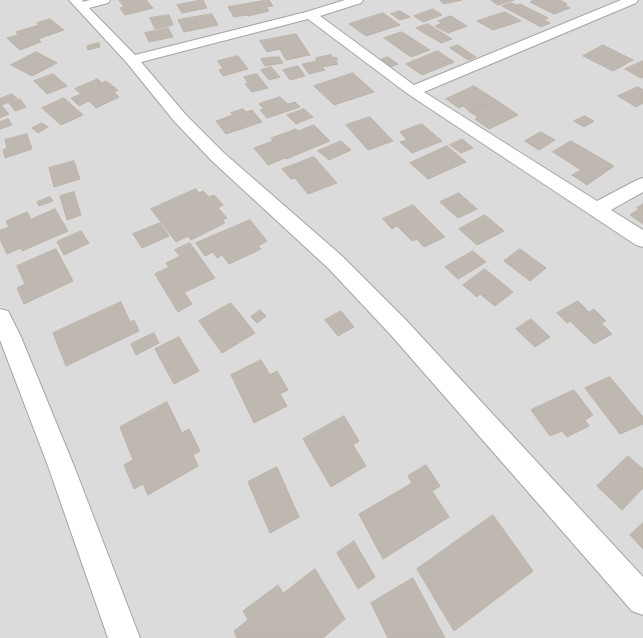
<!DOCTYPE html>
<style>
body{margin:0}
canvas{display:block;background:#eeebe4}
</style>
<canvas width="643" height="638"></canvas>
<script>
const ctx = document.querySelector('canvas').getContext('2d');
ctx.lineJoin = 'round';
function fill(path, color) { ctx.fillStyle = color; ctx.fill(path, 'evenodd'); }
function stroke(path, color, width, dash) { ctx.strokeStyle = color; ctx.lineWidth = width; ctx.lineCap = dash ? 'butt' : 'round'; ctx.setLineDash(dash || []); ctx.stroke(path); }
fill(new Path2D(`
 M0,0H643V638H0Z`), '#dbdbdb');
const building = new Path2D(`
 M119,0H146L153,8L125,15L120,8L124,7Z
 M203,0L207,8L182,13L177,5Z
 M269,0L273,6L266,7L269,11L248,16L247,15L234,17L228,7Z
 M440,0H462L444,4Z
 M491,0H514L498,5Z
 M532,0H560L567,4L564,5L570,8L554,14L530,2L533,1Z
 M511,3L516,5L520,4L548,18L544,20L550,23L541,27L502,6Z
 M433,9L442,15L423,22L414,16Z
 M400,11L410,17L400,20L391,14Z
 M505,12L521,21L493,30L477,21Z
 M383,13L400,25L366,36L349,24Z
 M212,14L218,25L184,32L178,20Z
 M169,15L173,25L155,29L150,18Z
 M451,16L467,26L448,33L435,26L442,23L438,21Z
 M50,19L64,30L38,39L41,42L20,50L7,38L18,35L16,32L39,25L37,23Z
 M428,24L452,39L441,43L416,28Z
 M168,28L173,37L149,42L145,33Z
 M402,32L430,50L411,57L384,38Z
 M296,34L310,55L286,60L280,49L267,52L260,41Z
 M99,43L100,47L88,50L87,46Z
 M458,45L476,57L468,60L450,48Z
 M603,45L633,60L613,71L583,56Z
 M438,51L454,62L422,75L406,64Z
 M36,52L57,63L32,76L11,65Z
 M331,55L333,58L336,57L338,60H335L338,64L322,67L325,70L309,74L302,64L317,61L316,58Z
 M238,56L248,69L223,76L219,70L223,69L218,61Z
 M273,57H279L283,63L265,66L261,59Z
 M388,57L398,64L390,67L380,60Z
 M643,61V77L641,78L625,69Z
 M298,66L305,76L290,80L283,70Z
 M271,67L280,77L269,80L261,70Z
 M353,73L374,92L334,105L314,86Z
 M53,74L67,86L47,94L34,81Z
 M257,74L268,88L252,92L245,84L248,83L244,77Z
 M98,79L102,83L106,81L118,90L114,92L119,97L96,108L89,101L79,106L71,98L81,94L75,89Z
 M474,86L496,100L470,112L463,106L459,108L446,99Z
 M638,87L643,90V103L636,107L618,96Z
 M12,94L17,98L2,105L0,103V99Z
 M280,97L288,104L295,102L300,107L267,118L260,110L264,109L259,104Z
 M64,98L83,115L61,125L42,108Z
 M20,99L26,107L15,111L9,103Z
 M496,100L518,115L489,129L475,119L478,117L470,112Z
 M0,104L9,114L0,118Z
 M243,109L246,112L252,110L262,122L226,134L216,121L233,115L231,113Z
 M304,109L313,117L296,124L287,115Z
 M585,116L594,121L584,127L574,121Z
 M370,117L393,141L368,150L346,125Z
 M8,119L12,125L0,129V122Z
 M42,123L48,127L38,133L32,128Z
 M422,124L442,141L412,153L400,142L407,140L400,132Z
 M314,125L330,141L286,159L285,158L268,165L254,148L273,141L271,138L296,129L298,131Z
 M541,132L555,140L539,150L525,141Z
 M27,134L32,149L5,158L3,150L7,148L5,140Z
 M462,139L473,148L461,153L450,145Z
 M341,141L351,150L329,160L318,151Z
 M571,141L614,166L587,185L572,175L581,170L553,152Z
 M447,146L466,162L428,179L410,163Z
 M314,157L337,183L308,194L295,178L291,179L282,169Z
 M74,161L80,179L54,187L49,168Z
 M196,189L199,193L203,191L209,197L214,195L223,205L218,208L227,218L222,220L225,223L191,240L188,236L176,242L151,209Z
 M74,192L81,215L67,220L60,196Z
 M459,193L477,209L458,218L440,202Z
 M50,197L53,201L39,206L37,202Z
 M643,204V224L630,215L639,209L637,208Z
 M413,205L445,237L424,247L417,239L412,241L397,226L392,229L383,219Z
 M55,209L68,231L22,251L21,248L7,254L0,239V230L9,227L6,221L27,212L31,219Z
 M485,215L504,231L477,245L459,229Z
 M250,220L267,241L258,246L261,249L229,264L222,255L217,258L213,252L205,256L196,243Z
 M160,223L169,236L142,248L133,234Z
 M81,231L89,243L64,255L57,242Z
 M190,243L215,278L185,292L166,263L180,256L175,250Z
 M56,249L73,281L24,304L17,288L25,284L17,266Z
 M520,249L546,268L530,281L504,261Z
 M473,251L486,262L458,279L445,267Z
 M168,268L192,304L178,312L155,274Z
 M485,269L513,292L495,306L480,294L477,297L463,285Z
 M578,301L589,312L594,309L606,321L601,323L612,334L594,344L570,321L567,323L557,313Z
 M121,302L130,322L134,320L139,331L66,366L53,333Z
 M231,303L255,333L222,353L199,321Z
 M260,310L266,316L257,323L251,317Z
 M341,311L354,327L338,336L325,320Z
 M531,319L550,337L535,347L516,329Z
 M154,333L159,343L136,355L131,344Z
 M179,337L199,371L174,384L155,349Z
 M261,360L270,375L277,371L288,390L280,394L287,406L254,423L231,375Z
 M610,377L643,417V424L620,434L585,388Z
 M574,390L593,415L585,420L589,426L567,437L562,431L550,436L531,410Z
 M167,402L182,433L189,429L200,451L193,455L198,466L148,495L143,484L134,489L124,465L133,460L120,427Z
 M344,416L359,441L353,445L366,466L331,487L303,439Z
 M628,456L643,469V488L622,510L597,486Z
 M426,465L440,486L432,491L449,517L383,559L359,514L412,483L408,476Z
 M277,467L299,517L270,533L248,482Z
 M493,515L533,571L454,631L417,569Z
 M643,523V549L630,535Z
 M354,541L375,577L358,589L337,553Z
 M315,569L345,619L323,638H237L234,631L248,620L243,611L278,585L283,593Z
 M413,578L445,638H388L371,603Z`);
fill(building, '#beb8b1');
stroke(building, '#beb3a8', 1);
const street = new Path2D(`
 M69,0H82L83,2L90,0H110L108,3L89,8L135,55L306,12L345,0H363L361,3L320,16L414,85L621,0H638L636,3L424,92L597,201L637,180L643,178V192L611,210L643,230V247L636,245L408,94L308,19L141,62L186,115L224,153L342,256L406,320L643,577V615L632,611L390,334L328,268L212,161L174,121L127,63Z
 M0,309L8,311L21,337L74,466L140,638H108L48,466L0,340Z`);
stroke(street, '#a4a4a4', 2);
fill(street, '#fff');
</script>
